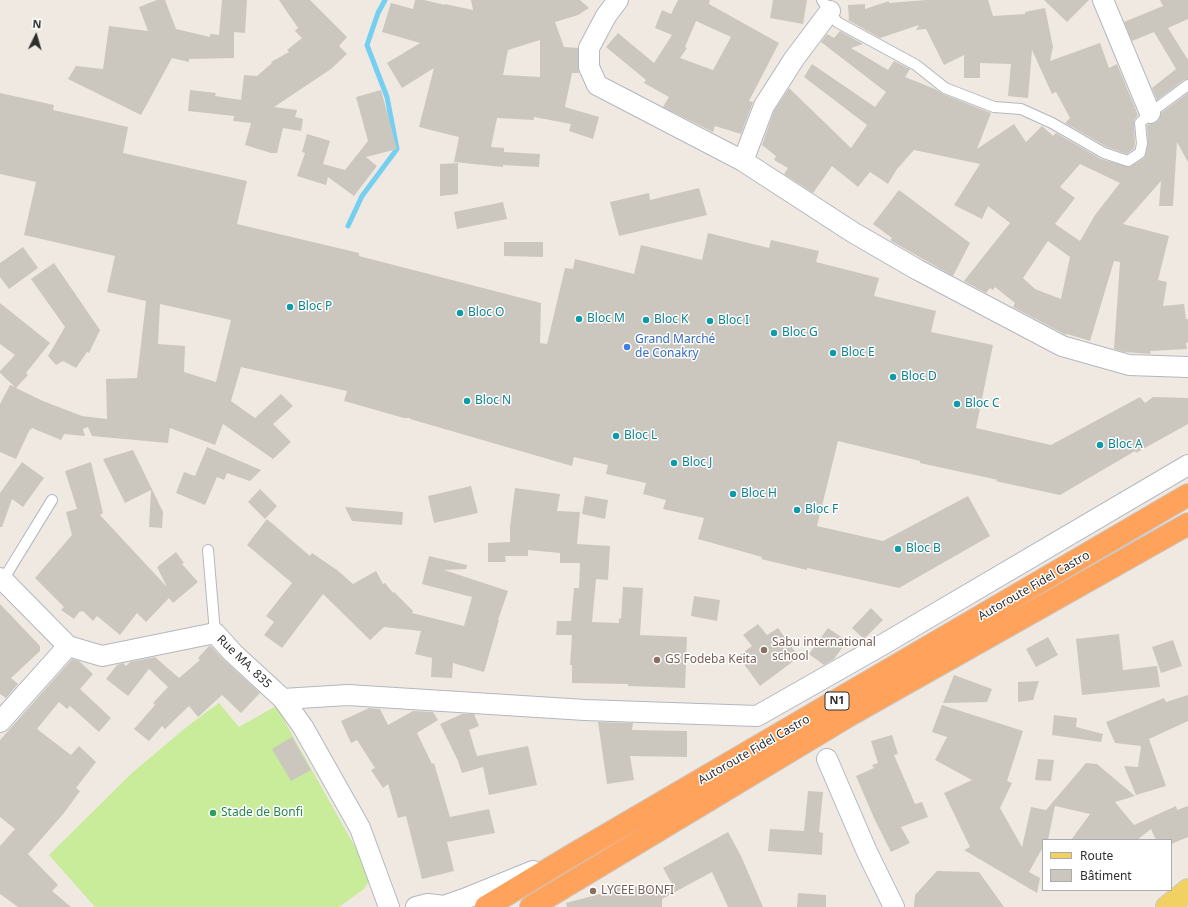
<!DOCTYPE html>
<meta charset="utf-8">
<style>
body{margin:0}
#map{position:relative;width:1188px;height:907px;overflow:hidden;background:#efe9e1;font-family:"Noto Sans",sans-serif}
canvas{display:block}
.legend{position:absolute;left:1042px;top:839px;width:130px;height:52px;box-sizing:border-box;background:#fff;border:1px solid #ababab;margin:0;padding:5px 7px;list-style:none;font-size:12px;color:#2e2e2e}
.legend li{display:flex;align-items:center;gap:8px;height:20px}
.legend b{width:20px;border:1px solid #ababab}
.north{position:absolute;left:16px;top:16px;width:40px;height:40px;-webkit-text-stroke:3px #fff;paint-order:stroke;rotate:5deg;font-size:11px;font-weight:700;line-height:16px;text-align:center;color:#2e2e2e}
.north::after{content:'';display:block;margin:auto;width:14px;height:18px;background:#2e2e2e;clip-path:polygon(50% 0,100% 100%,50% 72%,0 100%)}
</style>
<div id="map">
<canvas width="1188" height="907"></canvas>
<ul class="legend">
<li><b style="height:5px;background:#f2d163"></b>Route</li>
<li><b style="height:11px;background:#cbc7bf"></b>Bâtiment</li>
</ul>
<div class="north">N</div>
</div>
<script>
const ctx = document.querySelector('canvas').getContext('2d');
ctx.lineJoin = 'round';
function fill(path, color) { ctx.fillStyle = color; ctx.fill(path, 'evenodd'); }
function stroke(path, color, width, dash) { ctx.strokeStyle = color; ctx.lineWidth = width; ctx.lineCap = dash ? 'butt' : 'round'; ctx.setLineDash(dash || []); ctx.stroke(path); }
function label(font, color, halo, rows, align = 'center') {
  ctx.font = font + ' "Noto Sans",sans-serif'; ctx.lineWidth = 3; ctx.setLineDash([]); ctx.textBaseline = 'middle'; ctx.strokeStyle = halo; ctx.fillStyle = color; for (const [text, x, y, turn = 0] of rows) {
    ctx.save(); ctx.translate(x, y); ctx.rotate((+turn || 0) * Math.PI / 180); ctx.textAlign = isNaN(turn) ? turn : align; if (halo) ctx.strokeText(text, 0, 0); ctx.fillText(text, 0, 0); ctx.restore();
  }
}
fill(new Path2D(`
 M219,703L239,727L276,706L368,870L369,881L364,889L339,907H95L49,855L133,772L189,725Z`), '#c9ec9a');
stroke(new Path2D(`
 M348,226L362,196L397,149L387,97L367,45L378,13L385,0`), '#75cff0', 5);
fill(new Path2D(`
 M157,0H165L176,29L210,37V34L219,35L222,0H247L245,33L234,32V58L189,59V62L172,58L141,115L68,79L76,66L103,69L109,26L148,31L139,7Z
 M279,0H310L347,37L339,46L347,54L331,69L274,107L297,110L295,117L303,119L301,131L283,128L277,153H271L245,145L251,123L233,121L234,116L188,111L190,90L216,93L215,96L241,100L244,75L257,76L272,63L271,62L289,52L287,50L302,38L295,31L298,28Z
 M415,0H424L445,5V4L473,10L471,0H580L589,8L578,15L555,22L564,47L578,48V67L579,73H572L565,107L599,117L593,139L569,131L571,124L534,117V120L497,118L491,147L504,148V152L540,154L539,167L503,165V167L454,162L459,137L419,127L434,68L402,88L387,63L420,43L382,32L391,3L413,9ZM540,40V77L503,75L508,50Z
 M678,0H710L709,4L779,43L749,101L753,102L741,134L715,126L713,132L663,107L669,97L644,83L646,80L606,47L618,33L654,63L672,35L655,28L662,10L671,14ZM696,21L731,37L713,70L680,58L687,48L685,47Z
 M773,0H807L803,24L770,18Z
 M926,0H988L993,16L1025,14V12L1045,8L1053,47L1050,61L1100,43L1109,68L1117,64L1138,115L1134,120V123L1135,144L1134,149L1127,154L1107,147L1065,123L1070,118L1056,92L1052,94L1032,50L1028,98L1008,96L1011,64L980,63V78H964V55L944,65L926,29L916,30L919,25L880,38L848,20L849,19L848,5L865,4V9L889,1V3Z
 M1044,0H1089L1067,22Z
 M1160,0H1188V19L1168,28L1188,60V79L1184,80L1157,100L1152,88L1176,69L1154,32L1132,41L1124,22L1163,6Z
 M840,31L863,44L851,48L888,70L894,61L910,69L905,77L935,89L943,94L991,113L977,149L1014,124L1026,142L1042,126L1053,136L1056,133L1101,159L1129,167L1144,158L1146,154L1148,144L1147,125L1155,123L1159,120L1161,113L1188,93V162L1177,142L1173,206H1159L1161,181L1123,224L1169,236L1158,280L1167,282L1163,306L1184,304L1186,319H1188V342L1186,343L1187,349L1150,351L1151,354L1124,352L1114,349L1120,262L1114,261L1090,341L1067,334L1066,335L1013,307L1015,303L995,287L993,290L990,288L986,293L964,281L1010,223L988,206L982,219L954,205L980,164L914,150L897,169L888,184L870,172L858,187L832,166L813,193L784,174L788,168L774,160L776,156L762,145L774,111L789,88L851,148L867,125L804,77L812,64L875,107L886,92L821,42L827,34L834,38ZM1080,164L1120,183L1095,215L1080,241L1055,224L1075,198L1060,187ZM1048,241L1070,257L1061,299L1035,289L1023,278Z
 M381,90L397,149L366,157L377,166L354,196L328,177L326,185L297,176L305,153L302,152L307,134L330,141L323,164L345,170L368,141L356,97Z
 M0,93L54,105L53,110L128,127L123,153L247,181L237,224L359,253V256L541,303L540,343L547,344L565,268L573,269L575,259L634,274L641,245L702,260L708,233L769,248L771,240L819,251L816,262L879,278L874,296L936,311L931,332L993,345L976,428L1051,445L1140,397L1145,403L1153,397L1188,398V424L1136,453L1135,451L1060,495L995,481L998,480L920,463V461L838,441L817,526L883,541L968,496L990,536L899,588L807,568V570L761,559L762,557L698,539L704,518L663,509L666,500L643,494L646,483L606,474L608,465L574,457L572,466L410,419V418H404L344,401L347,391L241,367L231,401L255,418L281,394L293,406L273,424L291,442L273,459L223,424L215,445L170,428L168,443L92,436L88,427L83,429L85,436L64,434L61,440L32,428L31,430L30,429L16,459L0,452V404L10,385L15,387L0,373V371L15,355L0,344V303L50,343L26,373L28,375L16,388L43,401L82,416L107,419L106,379L137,378L146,301L107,292L115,256L24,235L36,182L0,174ZM160,304L231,320L216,382L184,372L185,346L158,344Z
 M458,163V194L440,196V164Z
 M699,188L707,215L619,236L610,202L649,193L650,200Z
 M899,190L970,243L953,276L893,242L890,240L892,238L873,224Z
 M503,202L507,219L457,229L454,212Z
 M504,242H543V257L504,256Z
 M23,247L38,268L9,289L0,277V263Z
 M54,263L100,330L89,353L87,352L76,368L63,361L56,365L48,356L65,327L31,279Z
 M207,447L261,470L250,481L227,473L224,480L217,477L205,505L176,493L184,472L195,476Z
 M133,450L163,512L162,528L149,527L151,490L125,503L103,459Z
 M22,462L44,478L23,507L12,499L2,527H0V493Z
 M91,462L103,513L100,515L167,587L157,567L176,552L184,563L182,564L198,582L173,603L169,598L146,622L137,613L120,635L97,616L93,621L83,611L81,612L80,611L74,619L61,610L64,607L35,578L72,535L66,512L77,509L65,471Z
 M471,486L478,513L434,523L428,496Z
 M515,488L560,494L557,511L580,512L577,544L610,546L608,580L596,579L592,622L619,623V618L621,619L623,587L643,588L640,635L687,637L685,688L628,686V684L572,683V665H570L572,635H556L557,621H571L574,588H579L580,563H560V553L528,550V556H505L506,562H488V543L510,542V527Z
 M260,489L277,506L265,519L248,502Z
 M585,496L608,500L605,519L582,514Z
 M345,507L403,512L402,525L352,521Z
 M267,519L310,556L312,553L337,570L353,584L376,571L383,584L385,583L393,593L394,592L413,611L412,613L464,626L472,597L422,584L429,556L467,565L466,569L444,570L508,591L498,620H499L484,672L453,663L452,678L431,677L432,658L415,654L421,631L384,627L370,640L323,594L282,648L264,635L274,622L266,616L292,583L247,545Z
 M694,596L720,600L717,621L691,616Z
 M0,604L40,646V651L11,678L18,684L6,698L0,694Z
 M871,608L883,620L864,639L852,628Z
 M758,624L767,635L778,628L799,657L760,686L738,656L752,646L743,635Z
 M828,628L847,641L834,659L824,665L809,654Z
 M1119,634L1123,670L1157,666L1160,687L1082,695L1076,639Z
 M1048,637L1058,655L1036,667L1026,649Z
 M1173,640L1182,666L1161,673L1152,647Z
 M209,646H211L225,661L260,693L241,713L222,695L198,717L189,706L165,729L162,726L149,741L134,729L155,705L153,703L168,687L149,669L128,696L106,679L117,665L123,663L126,666L130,662L155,657L179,678L200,660L198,658Z
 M72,659L79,661L93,674L80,689L111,718L99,732L70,706L67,709L59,702L37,729L71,755L79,746L96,762L76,788L80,791L64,813L28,854L58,885L52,891L71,907H18L0,894V846L15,829L0,817V740Z
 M954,675L992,689L987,702L943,703Z
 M1039,681L1033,700L1018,702V682Z
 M1188,695V721L1149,739L1166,786L1136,795L1124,766L1138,767L1141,746L1115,743L1106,722L1164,698L1166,702Z
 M942,705L1023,731L1007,781L1012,783L1000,808L1022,847L1031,807L1046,810L1086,763L1097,764L1135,796L1115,802L1134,825L1176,806L1177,810L1188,806V837L1171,844V840H1156L1151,829L1137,840H1071L1090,814L1055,806L1048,840H1043V847L1029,872L1040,878L1037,893L964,850L970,847L944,793L972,780L935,760L947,737L932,732Z
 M369,708L380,709L388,725L413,711L433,712L438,720L417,733L432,764L434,763L450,817L489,809L495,833L447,842L454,871L422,879L406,816L398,818L388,784L383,788L371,770L375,768L357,740L351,743L341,721Z
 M462,714H474L479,726L469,730L477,756L528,746L537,785L489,795L483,767L462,773L458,761L440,724Z
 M1054,715L1077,718L1076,727L1103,734L1101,742L1052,735Z
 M598,722L633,723L632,730L687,731V757L630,756L634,780L607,784Z
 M892,735L898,754L894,755L915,804L922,802L928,817L901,827L910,843L891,852L874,818L856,776L874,768L872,765L878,763L871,741Z
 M292,737L311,770L291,781L272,749Z
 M1038,759L1054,760L1051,781L1035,780Z
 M808,791L823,792L819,832L823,833L822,855L768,851L770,829L804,831Z
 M728,832L741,856L763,907H728L712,872L662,899V907H567L566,903L611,891L612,885L675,889L663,868Z
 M937,871L979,872L1004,907H914L915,895Z
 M798,893L826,895V907H797Z`), '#cbc7bf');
const lane = new Path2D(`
 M822,0L837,22L916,65L945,88L994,107L1021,109L1052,123L1104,153L1128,161L1140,153L1142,144L1140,123L1150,113L1188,85
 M208,550L215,633
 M3,580L52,500`);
const street = new Path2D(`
 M618,0L606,16L589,48V67L597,85L743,161L854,233L918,270L1062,346L1129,365L1188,367
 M1103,0L1150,113
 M743,161L764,106L794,59L830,11
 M0,578L3,580L68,646L102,656L215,633L233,653L283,699L303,727L360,828L389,907
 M283,699L348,695L585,710L757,716L882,645L1188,465
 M0,722L68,646
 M827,759L867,852L894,907
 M416,907L428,904L444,906L464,899L533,871`);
const primary = new Path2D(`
 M1167,907L1188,890`);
const highway = new Path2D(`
 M486,907L574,854L1188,495
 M531,907L848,716L1188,524`);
stroke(lane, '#b4b7c1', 12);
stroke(street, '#b4b7c1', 22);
stroke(primary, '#c9c9c9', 24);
stroke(highway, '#c9c9c9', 24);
stroke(lane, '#fff', 10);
stroke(street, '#fff', 20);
stroke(primary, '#f2d163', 22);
stroke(highway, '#ffa35c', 22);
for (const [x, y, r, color] of [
 [290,307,4,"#0f9aa8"],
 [460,313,4,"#0f9aa8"],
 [579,319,4,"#0f9aa8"],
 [646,320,4,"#0f9aa8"],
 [710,321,4,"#0f9aa8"],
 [774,333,4,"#0f9aa8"],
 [627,347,4,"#3f7fe0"],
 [833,353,4,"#0f9aa8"],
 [893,377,4,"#0f9aa8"],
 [467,401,4,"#0f9aa8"],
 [957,404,4,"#0f9aa8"],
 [616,436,4,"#0f9aa8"],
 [1100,445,4,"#0f9aa8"],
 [674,463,4,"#0f9aa8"],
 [733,494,4,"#0f9aa8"],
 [797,510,4,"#0f9aa8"],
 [898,549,4,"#0f9aa8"],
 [764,650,4,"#8d6e63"],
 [657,660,4,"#8d6e63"],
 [213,813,4,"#2e9e5b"],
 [593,891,4,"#8d6e63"]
]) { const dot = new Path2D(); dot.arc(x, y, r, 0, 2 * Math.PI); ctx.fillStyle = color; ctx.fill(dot); stroke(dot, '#fff', 1.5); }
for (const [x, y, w] of [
 [837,701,24]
]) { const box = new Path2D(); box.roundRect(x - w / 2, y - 9, w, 18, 3); ctx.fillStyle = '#fff'; ctx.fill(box); stroke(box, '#2e2e2e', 1); }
label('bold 11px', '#2e2e2e', null, [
 ["N1",837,701]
]);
label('12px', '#0d838f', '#fff', [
 ["Bloc P",298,307],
 ["Bloc O",468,313],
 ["Bloc M",587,319],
 ["Bloc K",654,320],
 ["Bloc I",718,321],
 ["Bloc G",782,333],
 ["Bloc E",841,353],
 ["Bloc D",901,377],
 ["Bloc N",475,401],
 ["Bloc C",965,404],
 ["Bloc L",624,436],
 ["Bloc A",1108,445],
 ["Bloc J",682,463],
 ["Bloc H",741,494],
 ["Bloc F",805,510],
 ["Bloc B",906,549]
], 'left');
label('12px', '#366cbe', '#fff', [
 ["Grand Marché",635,340],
 ["de Conakry",635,354]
], 'left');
label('12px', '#2e2e2e', '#fff', [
 ["Autoroute Fidel Castro",1034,586,-30],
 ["Rue MA. 835",244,662,44],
 ["Autoroute Fidel Castro",754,750,-30]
]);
label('12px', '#785e54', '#fff', [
 ["Sabu international",772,643],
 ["school",772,657],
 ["GS Fodeba Keita",665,660],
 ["LYCEE BONFI",601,891]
], 'left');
label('12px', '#27864d', '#fff', [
 ["Stade de Bonfi",221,813]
], 'left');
</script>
